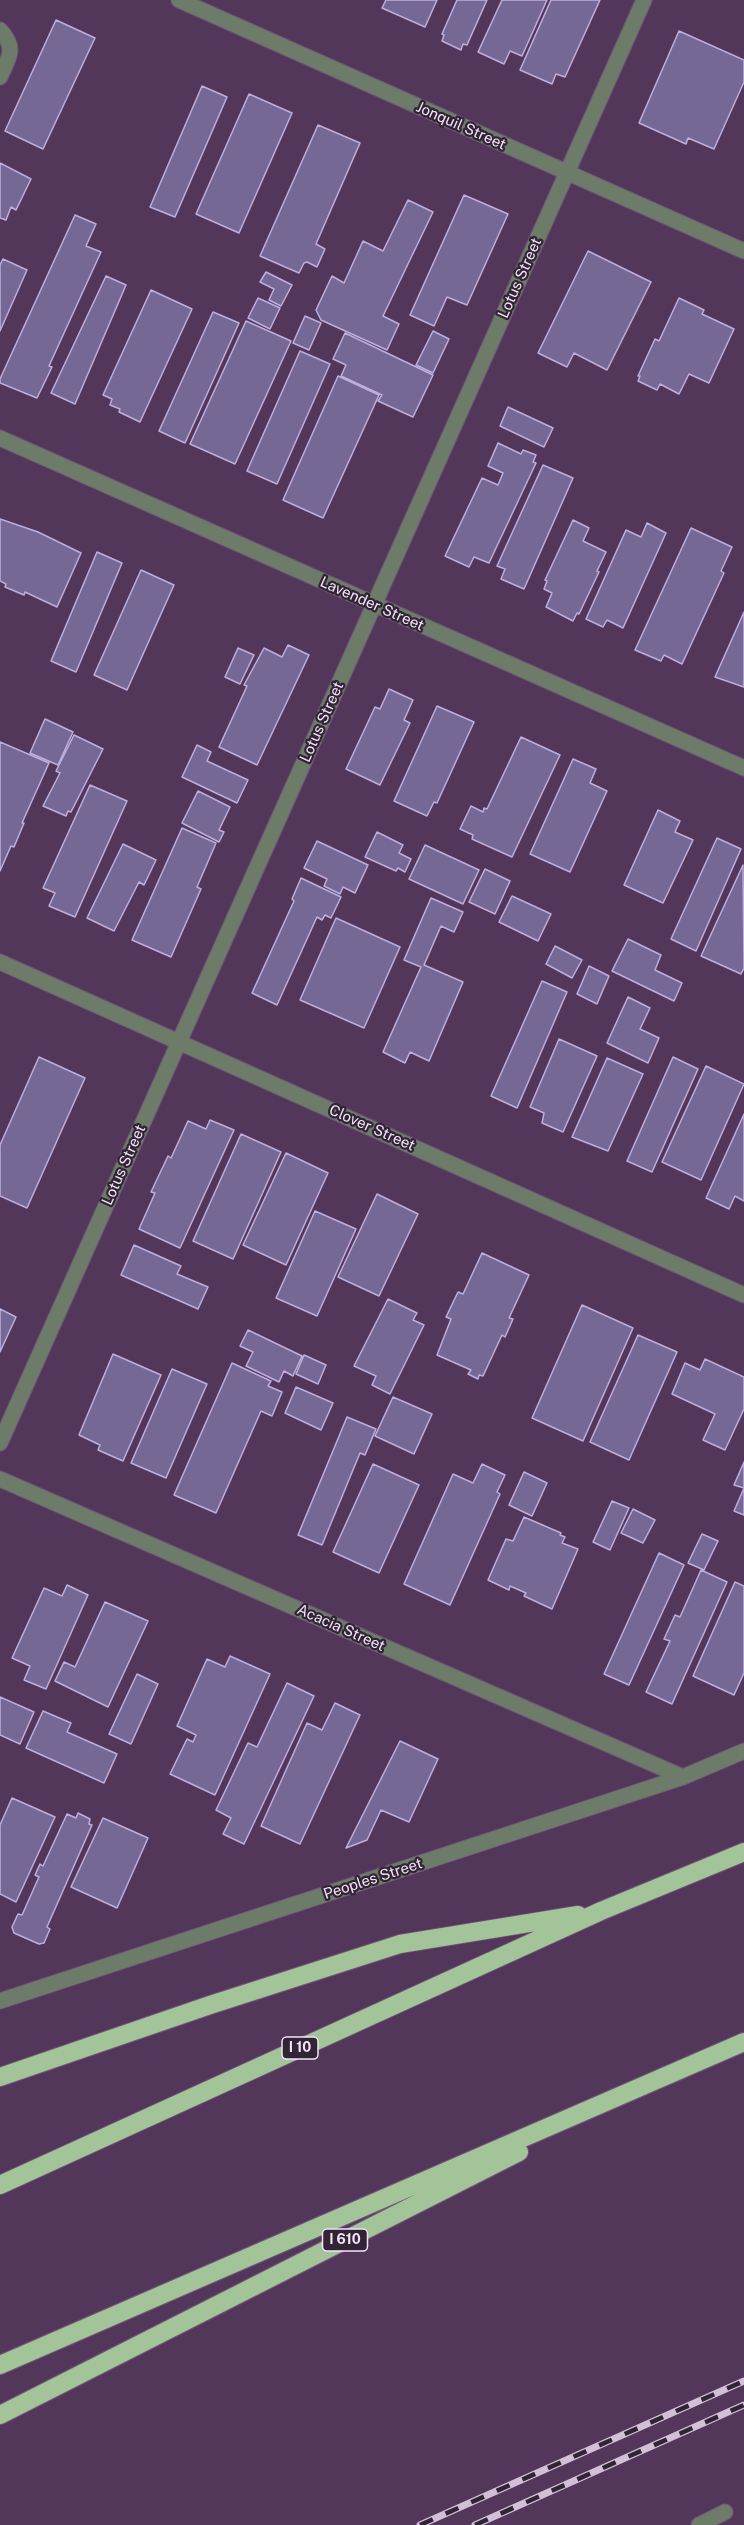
<!DOCTYPE html>
<style>
body{margin:0}
canvas{display:block;background:#53375b}
</style>
<canvas width="744" height="2525"></canvas>
<script>
const ctx = document.querySelector('canvas').getContext('2d');
ctx.lineJoin = 'round';
function fill(path, color) { ctx.fillStyle = color; ctx.fill(path, 'evenodd'); }
function stroke(path, color, width, dash) { ctx.strokeStyle = color; ctx.lineWidth = width; ctx.lineCap = dash ? 'butt' : 'round'; ctx.setLineDash(dash || []); ctx.stroke(path); }
function label(font, color, halo, rows, align = 'center') {
  ctx.font = font + ' "Public Sans",sans-serif'; ctx.lineWidth = 4.5; ctx.setLineDash([]); ctx.textBaseline = 'middle'; ctx.strokeStyle = halo; ctx.fillStyle = color; for (const [text, x, y, turn = 0] of rows) {
    ctx.save(); ctx.translate(x, y); ctx.rotate((+turn || 0) * Math.PI / 180); ctx.textAlign = isNaN(turn) ? turn : align; if (halo) ctx.strokeText(text, 0, 0); ctx.fillText(text, 0, 0); ctx.restore();
  }
}
const building = new Path2D(`
 M386,0H437L425,27L382,8Z
 M457,0H487L467,45L463,44L461,50L442,41L444,35L442,34Z
 M502,0H547L522,56L510,51L504,64L478,52Z
 M551,0H600L565,77L556,74L552,84L520,70Z
 M56,20L95,38L43,149L5,131Z
 M679,31L744,60V82L714,149L688,138L686,144L639,123Z
 M202,86L227,97L175,217L150,207Z
 M249,94L292,113L239,233L196,214Z
 M318,125L360,143L316,244L325,249L317,267L307,262L304,263L299,273L260,256Z
 M0,163L31,179L16,210L11,207L6,220L0,218Z
 M464,195L508,214L467,305L447,297L434,326L410,315Z
 M408,200L433,212L383,316L399,324L387,350L321,320L316,310L332,276L344,283L363,241L383,251Z
 M75,215L96,224L86,246L101,252L49,366L52,367L37,398L0,383V379Z
 M588,251L651,282L607,370L574,353L567,367L538,353Z
 M3,259L27,270L0,331V265Z
 M266,272L292,285L281,306L269,300L274,289L260,282Z
 M106,276L126,285L75,404L51,393Z
 M151,290L192,309L140,422L119,412L120,409L110,405L112,399L103,395Z
 M258,298L280,308L270,329L248,318Z
 M679,298L704,310L702,314L734,329L709,383L689,374L679,394L660,384L657,390L638,381L640,376H638L655,339L659,341Z
 M213,312L239,323L185,443L159,431Z
 M305,316L321,323L309,350L293,343Z
 M246,321L291,341L235,464L190,444Z
 M433,331L449,339L433,373L416,365Z
 M345,333L433,375L413,417L378,401L382,395L341,376L346,365L333,359Z
 M300,351L330,364L277,484L247,471Z
 M338,376L379,395L323,518L283,500Z
 M508,407L553,428L544,447L500,426Z
 M498,443L521,454L523,450L536,455L533,462L536,463L489,563L474,557L469,567L445,556L482,478L498,485L503,473L488,466Z
 M543,465L573,478L524,589L501,579L505,569L497,566Z
 M0,519L38,532L81,553L57,607L25,592L24,595L5,587L6,584L0,581Z
 M573,520L589,528L583,541L606,552L597,571L599,572L579,614L577,613L573,621L546,607L552,593L544,589L547,581L545,580Z
 M647,523L666,533L623,628L607,620L603,627L586,619L626,530L641,537Z
 M691,528L732,547L721,571L724,573L682,664L664,655L661,661L635,650Z
 M97,552L122,563L76,672L51,661Z
 M141,570L174,585L127,690L94,675Z
 M744,612V687L715,677Z
 M288,645L309,655L257,765L219,747L247,686L244,685L264,648L282,657Z
 M238,648L254,655L240,684L225,677Z
 M389,689L413,700L404,720L410,723L380,785L346,769L375,707L380,709Z
 M437,706L474,722L437,803L434,802L427,816L394,801Z
 M45,719L73,732L58,765L30,753Z
 M74,735L103,749L71,812L68,811L66,816L43,806L60,773L56,771Z
 M521,737L560,755L512,857L472,839L473,835L460,829L471,806L483,812L484,808L487,809Z
 M0,742L49,763L22,823H24L14,847L11,846L0,871Z
 M197,745L211,752L207,761L248,780L237,803L182,777Z
 M573,759L596,769L590,783L607,791L570,872L530,854Z
 M90,785L127,801L75,917L49,906L55,893L43,888Z
 M198,791L230,807L219,830L224,832L219,842L182,823Z
 M658,810L680,821L675,832L693,840L663,903L624,885Z
 M182,828L216,843L197,887L201,889L171,957L132,940Z
 M377,832L403,845L399,853L411,859L405,872L398,868L396,871L365,857Z
 M717,838L741,849L696,951L671,939Z
 M317,841L368,865L355,893L343,887L340,894L324,886L327,879L304,868Z
 M123,844L156,860L144,885L139,882L114,931L87,918Z
 M425,845L479,870L463,904L409,879Z
 M743,865L744,968L741,974L701,956Z
 M485,869L510,881L495,914L469,902Z
 M301,878L341,897L331,918L325,915L322,920L317,917L277,1005L252,993L294,901L292,899Z
 M512,896L551,914L538,941L499,922Z
 M431,898L463,912L454,932L441,926L424,965L463,982L429,1061L410,1052L405,1063L383,1052L421,967L404,960Z
 M336,918L400,947L364,1028L300,1000Z
 M628,939L661,955L655,970L682,983L674,1001L612,971Z
 M555,946L582,960L572,978L546,964Z
 M589,966L609,976L597,1004L577,994Z
 M542,981L567,992L517,1108L491,1096Z
 M628,997L650,1008L640,1029L659,1038L648,1063L607,1043Z
 M559,1039L597,1056L563,1132L542,1123L544,1113L530,1107Z
 M39,1057L85,1078L27,1208L0,1196V1145Z
 M673,1057L698,1069L652,1172L627,1161Z
 M607,1058L643,1074L608,1151L572,1137Z
 M706,1066L744,1084L701,1180L662,1162Z
 M744,1114V1201L735,1196L729,1209L706,1198Z
 M210,1120L234,1130L180,1248L139,1229L155,1193L151,1192L168,1156L171,1158L188,1121L206,1129Z
 M241,1134L281,1152L233,1259L193,1241Z
 M286,1153L328,1173L286,1265L243,1245Z
 M377,1194L418,1214L379,1296L338,1277Z
 M315,1211L356,1229L317,1316L276,1298Z
 M134,1245L181,1266L177,1274L208,1287L198,1309L121,1275Z
 M482,1253L529,1275L509,1318L513,1319L505,1337L502,1335L483,1376L479,1375L478,1379L468,1374L471,1370L437,1355L451,1319L446,1317L458,1292L463,1294Z
 M388,1299L417,1313L413,1320L424,1325L390,1394L372,1385L376,1376L354,1366Z
 M582,1305L633,1328L583,1441L532,1418Z
 M0,1309L16,1317L0,1352Z
 M248,1330L302,1356L293,1376L284,1371L279,1382L246,1366L253,1352L240,1346Z
 M638,1335L677,1352L629,1460L590,1442Z
 M113,1354L161,1375L123,1461L98,1450L100,1445L79,1435Z
 M304,1355L326,1365L318,1384L296,1374Z
 M705,1359L744,1377V1409L725,1450L703,1440L715,1414L672,1394L685,1363L700,1370Z
 M232,1363L271,1381L268,1386L282,1392L272,1416L261,1411L216,1513L174,1495Z
 M172,1369L207,1384L166,1478L131,1463Z
 M296,1387L333,1403L321,1430L285,1413Z
 M393,1397L432,1414L414,1454L375,1436Z
 M347,1417L376,1429L365,1455L360,1453L322,1545L298,1535Z
 M744,1462V1515L734,1511L744,1488L734,1485Z
 M373,1464L419,1485L379,1573L333,1552Z
 M482,1464L505,1475L497,1492L500,1494L450,1605L404,1584L453,1474L473,1483Z
 M524,1472L547,1483L532,1516L509,1505Z
 M612,1501L629,1508L610,1550L593,1542Z
 M633,1509L655,1520L643,1543L621,1533Z
 M524,1517L561,1533L560,1535L565,1537L562,1543L578,1549L552,1609L524,1596L526,1593L510,1586L509,1590L488,1580L506,1539L513,1541Z
 M702,1534L718,1541L704,1570L688,1563Z
 M659,1553L684,1565L629,1685L604,1674Z
 M701,1570L727,1582L672,1704L646,1692L670,1641L664,1639L675,1615L680,1617Z
 M735,1582L744,1586V1673L734,1695L693,1676Z
 M67,1585L88,1595L46,1689L24,1680L30,1666L12,1658L44,1588L62,1596Z
 M105,1602L148,1621L108,1707L55,1681L64,1662L75,1667Z
 M230,1656L270,1674L215,1795L170,1774L187,1739L193,1742L196,1735L177,1726L207,1659L225,1667Z
 M137,1674L158,1684L131,1744L109,1734Z
 M287,1683L314,1696L244,1844L223,1834L231,1818L216,1810L248,1743L257,1747Z
 M0,1697L34,1712L20,1744L0,1735Z
 M335,1703L360,1715L300,1844L261,1826L307,1723L322,1730Z
 M43,1711L71,1723L67,1732L117,1754L104,1783L26,1748Z
 M400,1741L438,1759L409,1822L381,1810L367,1840L346,1848Z
 M12,1798L55,1817L16,1902L0,1894V1825Z
 M78,1813L90,1819L89,1824L92,1825L47,1927L50,1929L44,1943L39,1944L14,1933L12,1927L18,1914L22,1915L39,1877L35,1875L40,1864L43,1866L67,1814L76,1818Z
 M103,1818L148,1838L117,1908L71,1887Z`);
fill(building, '#766894');
stroke(building, '#bdaede', 1.5);
const service = new Path2D(`
 M0,30C17,48 9,57 0,77`);
const minor = new Path2D(`
 M179,0L744,251
 M0,438L744,768
 M0,962L744,1295
 M0,1443L644,0
 M0,1479L683,1777
 M0,2001L683,1777L744,1751
 M699,2525L725,2512`);
const motorway = new Path2D(`
 M0,2077L210,2005L400,1944L578,1915
 M0,2185L601,1911L744,1852
 M0,2365L744,2042
 M0,2415L519,2152`);
stroke(service, '#705677', 17);
stroke(minor, '#705677', 17);
stroke(motorway, '#705677', 20);
stroke(service, '#6d7b69', 15);
stroke(minor, '#6d7b69', 15);
stroke(motorway, '#a3c499', 18);
const rail = new Path2D(`
 M420,2525L744,2381
 M475,2525L744,2405`);
stroke(rail, '#d3bfd8', 7);
stroke(rail, '#312435', 4.5, [14]);
for (const [x, y, w] of [
 [300,2048,36],
 [345,2240,45]
]) { const box = new Path2D(); box.roundRect(x - w / 2, y - 11, w, 22, 4.5); ctx.fillStyle = '#312435'; ctx.fill(box); stroke(box, '#f3e2f8', 1.5); }
label('bold 14px', '#f3e2f8', null, [
 ["I 10",300,2048],
 ["I 610",345,2240]
]);
label('15px', '#f3e2f8', '#312435', [
 ["Jonquil Street",461,126,24],
 ["Lotus Street",520,278,-66],
 ["Lavender Street",372,604,24],
 ["Lotus Street",322,722,-66],
 ["Clover Street",372,1128,24],
 ["Lotus Street",124,1165,-66],
 ["Acacia Street",341,1628,24],
 ["Peoples Street",373,1879,-18]
]);
</script>
